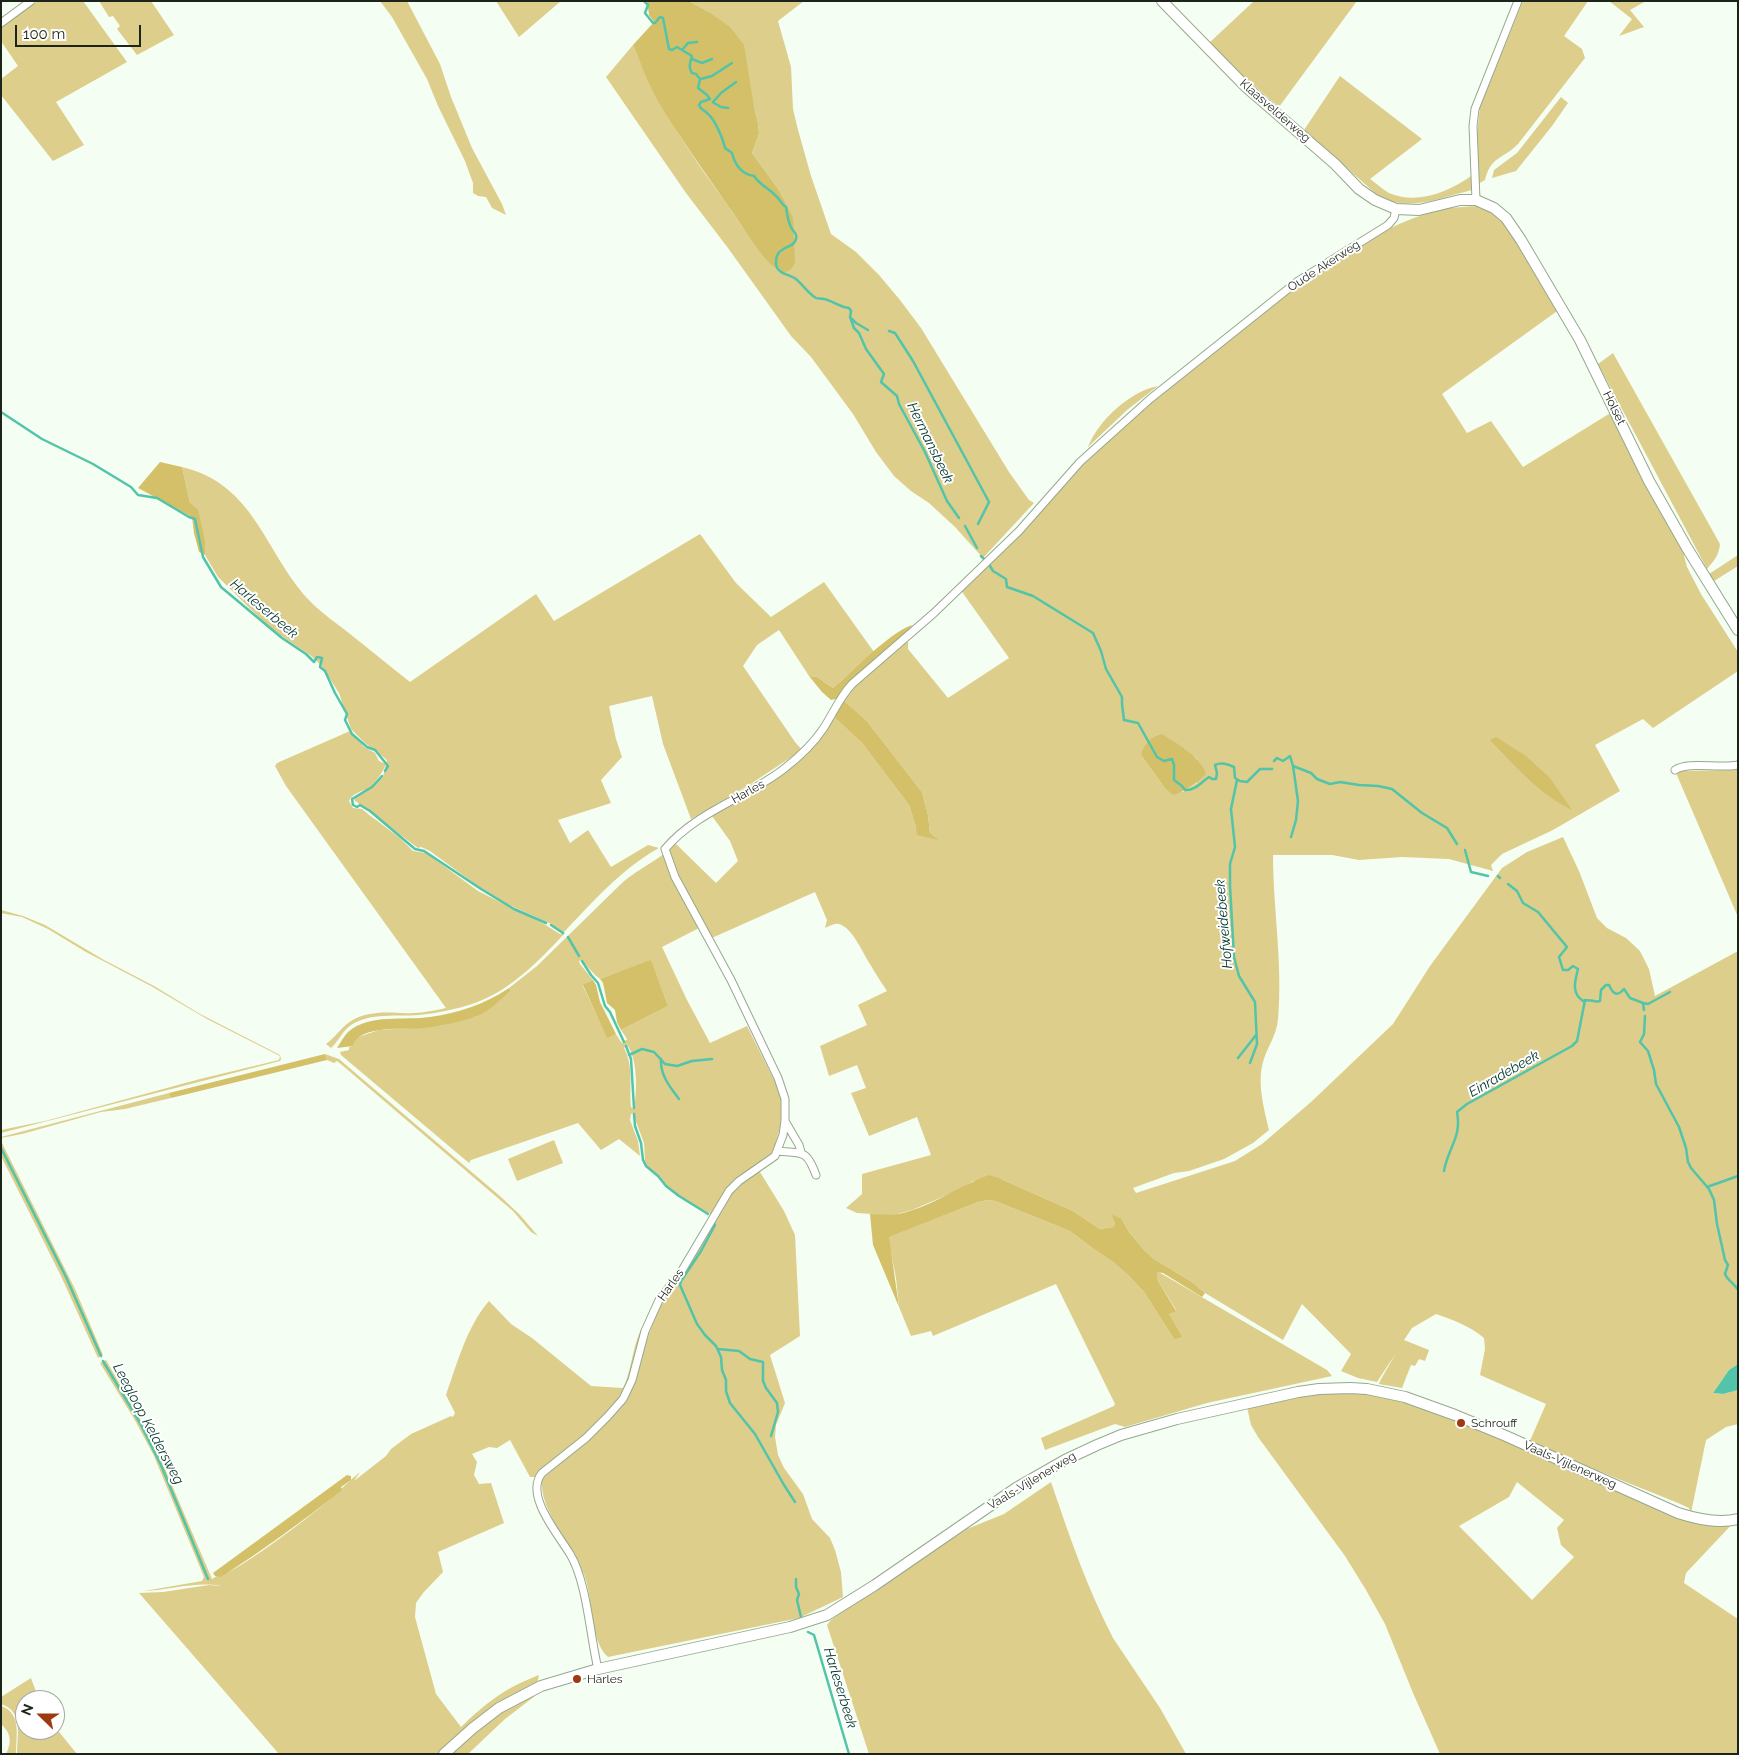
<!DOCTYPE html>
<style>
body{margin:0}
#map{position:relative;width:1739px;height:1755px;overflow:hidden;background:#f5fef2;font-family:Raleway,sans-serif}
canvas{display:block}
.frame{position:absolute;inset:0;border:2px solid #1d2419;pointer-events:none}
.north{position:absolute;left:15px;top:1690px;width:50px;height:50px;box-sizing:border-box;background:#fff;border:1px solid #a5a7a3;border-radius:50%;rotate:292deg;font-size:14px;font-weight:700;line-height:20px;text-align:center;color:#1d2419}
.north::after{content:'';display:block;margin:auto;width:18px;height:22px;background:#9f3911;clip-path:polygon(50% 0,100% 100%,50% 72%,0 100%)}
.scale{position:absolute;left:15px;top:25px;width:126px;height:22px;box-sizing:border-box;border:2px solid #1d2419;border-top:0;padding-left:6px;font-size:15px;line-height:18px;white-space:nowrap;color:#1d2419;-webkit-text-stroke:4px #fff;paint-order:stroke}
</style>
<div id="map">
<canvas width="1739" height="1755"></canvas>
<div class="frame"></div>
<div class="north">N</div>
<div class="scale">100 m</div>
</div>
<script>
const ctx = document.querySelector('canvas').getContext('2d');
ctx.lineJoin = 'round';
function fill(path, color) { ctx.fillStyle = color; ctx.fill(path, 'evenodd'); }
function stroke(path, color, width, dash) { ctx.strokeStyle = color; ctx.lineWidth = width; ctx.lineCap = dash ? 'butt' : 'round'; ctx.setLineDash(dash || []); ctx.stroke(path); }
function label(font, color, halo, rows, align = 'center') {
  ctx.font = font + ' Raleway,sans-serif'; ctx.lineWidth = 4; ctx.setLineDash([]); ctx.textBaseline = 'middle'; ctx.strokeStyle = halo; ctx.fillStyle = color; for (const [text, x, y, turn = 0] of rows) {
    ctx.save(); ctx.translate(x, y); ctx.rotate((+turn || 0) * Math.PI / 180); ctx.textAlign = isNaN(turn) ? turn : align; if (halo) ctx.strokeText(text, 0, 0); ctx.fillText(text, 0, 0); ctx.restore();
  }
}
fill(new Path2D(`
 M38,1H83L127,62L56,102L84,145L53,161L1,95V79L18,66L1,41V26Z
 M99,1H151L174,35L137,55L117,29L120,26L113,16L109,17Z
 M380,1H407L440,64L451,97L472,148L502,204L506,215L492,208L486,197L478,196L473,193V183L465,161L438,106L427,79L392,17Z
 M496,1H561L519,37Z
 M689,1H804L778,21L791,67L793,109L798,130L811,176L831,234L856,252L879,275L900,300L921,328L1009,472L1029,500L1034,503L983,558L955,527L929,503L911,491L894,476L876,452L853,414L811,357L791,336L728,248L686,193L606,77L633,45C656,102 688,151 724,200C737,219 749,238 764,256L793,228V217L779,190L752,153L759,134L758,123L754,107L709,12Z
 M1254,1H1357L1279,107L1222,58L1208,44Z
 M1523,1H1588L1564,36L1582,49L1585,58L1518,144C1502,160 1491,156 1485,180L1478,184L1477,134L1480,107Z
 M1609,1H1646L1630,10L1644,27L1619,36L1632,19Z
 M1340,76L1422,139L1370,179C1376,183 1382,189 1389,193C1416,205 1449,192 1471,176L1472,190C1441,197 1404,215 1375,193L1304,130Z
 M1561,97L1568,103L1552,126L1516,171L1492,178L1494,170L1517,153Z
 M1477,206L1501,212L1560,309L1442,394L1467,433L1491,421L1523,467L1612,412L1686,547L1684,556L1687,567L1701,594L1738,652V671L1653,728L1643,719L1595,745L1620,791L1553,830L1502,854L1491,865L1493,871L1449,859L1402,857L1359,860L1332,855H1273C1273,909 1283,964 1278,1019C1277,1035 1267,1047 1263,1062C1257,1084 1264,1108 1269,1130L1253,1143L1224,1159L1189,1171L1174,1173L1133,1188L1136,1193L1235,1161L1262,1144L1311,1102L1393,1024L1430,966L1502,868L1527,852L1563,837L1579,871L1597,918L1607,928L1626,938L1640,951L1649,969L1655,996L1738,951V1364L1729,1370L1713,1393L1723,1394L1738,1390V1424L1726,1427L1706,1440L1691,1513L1689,1508L1678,1503L1529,1443L1546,1404L1480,1375L1485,1349L1484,1338C1470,1326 1453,1320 1436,1314L1412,1328L1404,1340L1429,1350L1425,1361L1419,1359L1415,1366L1411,1365L1402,1388L1379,1384L1380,1381L1396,1353L1377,1382L1358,1378L1341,1371L1351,1354L1302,1304L1283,1340L1205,1293L1192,1282L1154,1259L1144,1250L1129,1232L1121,1218L1113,1216L1115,1224L1113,1227L1100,1229L1073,1211L1001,1179L973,1181L961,1189L912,1210L897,1214L886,1215L857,1213L846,1208L862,1194V1174L931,1155L917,1117L869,1136L851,1093L866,1088L857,1065L829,1076L820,1046L867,1025L858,1005L887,991C881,982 875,973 870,964C863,954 853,928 839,924C834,923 830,926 825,928L827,920L815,892L705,941L699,928L662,947L687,1000L710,1043L747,1026L783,1098L782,1121L773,1152L739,1177L711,1214L691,1204L666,1186L659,1176L647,1166L643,1159L645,1161L644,1143L635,1119L634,1113L631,1114L630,1120L638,1141L640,1156L619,1139L601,1150L578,1123L471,1160L469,1163L341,1055L340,1052L349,1050V1047L353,1046L355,1040L358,1037L379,1030L439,1026L477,1016L511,990L509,988L537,966L623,882C639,868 662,859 675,843L716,883L738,861L730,841L712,816L762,786L803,755L831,720L835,718L862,743L884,772L909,805L916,827L934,838L930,833L928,815L922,792L866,720L841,698L843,688L881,654L908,633V649L948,698L1009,658L960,589L1092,452L1112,433C1152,402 1191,370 1231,338C1291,290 1367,227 1443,209C1454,207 1466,207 1477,206ZM1163,734L1197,759V783L1183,792L1164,787L1141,755ZM582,960C588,967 593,974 600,979L651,961L668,1006L621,1030L627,1039L623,1043L621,1042L616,1034L607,1037L583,986L593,980L580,964L579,961ZM627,1045C638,1059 637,1092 634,1109L631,1107C629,1088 634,1066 624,1048Z
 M1613,353L1720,544C1719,555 1714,561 1707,569L1598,364Z
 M1158,386L1127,410L1088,447C1098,421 1130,391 1158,386Z
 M182,467C254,484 264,550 307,598C318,610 332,620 345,630C367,647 388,665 410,682L536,594L554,621L700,534L736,583L771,617L824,582L874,652L833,688L817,677L809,676L779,630L757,645L743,666L795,742L802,750L749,785L691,819L663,744L652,696L609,706L616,739L622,757L601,780L611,803L558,820L570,843L588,830L611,867L648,845L659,848C621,869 593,902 563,933L551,924L494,898L430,851L421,847L418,848L354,800L356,796L383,777L387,760L365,743L351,729L339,693L321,665L310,655L271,629L218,577L205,555V540L190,503Z
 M1738,555V566L1714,581L1709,574Z
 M350,731L364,747L375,753L379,761L386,764C383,772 376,782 369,787C362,792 352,793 349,801L353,808L362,809L368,814L400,838L413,851L426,853L478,891L544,924L560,934L565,933C540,960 511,990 475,1003C457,1009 438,1013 419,1015C397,1017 371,1012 351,1025C342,1031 339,1041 331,1048L326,1044C336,1037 341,1027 351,1021C366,1011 388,1012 404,1013C417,1014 433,1011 446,1008L286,786L275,766L277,763Z
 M1738,770V917L1676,773L1679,771Z
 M1,910L23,916L45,925L104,960L154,986L200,1014L280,1055L281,1059L280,1061L1,1133V1130L45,1121L200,1079L279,1060L280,1056L207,1019L151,986L86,952L48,929L22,917L1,913Z
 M325,1054L339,1059L501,1197L520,1215L538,1236L531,1232L513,1211L342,1065L337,1061L334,1063L327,1060Z
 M169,1093L171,1098L125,1109L101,1112L22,1134L1,1138V1137Z
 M554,1140L563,1163L517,1181L508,1159Z
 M1,1141L75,1289L103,1355L98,1358L61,1276L1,1156Z
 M760,1172L784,1211L795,1235L800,1336L770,1355L785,1403L776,1425L775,1437L778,1455L784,1468L803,1494L812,1519L830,1538L835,1550L841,1572L843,1597L799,1618L608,1657C590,1641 593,1600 585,1577C574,1545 539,1513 542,1479L616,1413L623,1404L636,1374L648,1336L660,1306L733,1191C741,1183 749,1174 760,1172Z
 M988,1200L995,1201L1070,1231L1095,1250L1113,1262L1128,1275L1144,1292L1174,1339L1169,1313L1176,1310L1157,1279V1271L1327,1370L1332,1376L1207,1403L1125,1427L1115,1424L1045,1450L1041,1438L1114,1406L1115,1404L1056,1284L933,1336L931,1331L911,1336L899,1307L896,1278L888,1237L978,1202Z
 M489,1301L511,1324L532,1338L591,1386L623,1388C632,1372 633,1338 644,1326L631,1374L618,1401L581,1439L542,1469L535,1477H530L510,1440L497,1448L489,1447L472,1454L477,1462L474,1475L479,1484L491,1483L504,1523L438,1552L443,1572L423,1593L416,1603L415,1617L436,1694L461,1727C487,1702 505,1688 539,1675L537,1684L464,1730L439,1754H279L139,1593L163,1592L209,1585L221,1586C197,1581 170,1590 144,1591L202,1581L204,1577L154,1456L136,1422L100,1363L106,1360L154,1443L212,1579L217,1576C230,1578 318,1511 331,1498C341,1489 350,1480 360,1472L354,1481L386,1456L391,1449L411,1434L451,1416L453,1417L455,1413L446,1395C457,1364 467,1326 489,1301Z
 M1379,1387L1690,1517L1736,1520L1686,1573L1684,1583L1738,1619V1754H1440L1413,1693L1385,1624L1366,1590L1345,1556L1258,1437L1251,1425L1247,1407L1276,1398ZM1517,1482L1564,1520L1557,1528L1561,1545L1574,1557L1532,1600L1459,1526L1509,1497Z
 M1051,1482C1069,1535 1087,1588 1113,1638L1160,1708L1186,1754H869L827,1625L831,1620L855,1603L967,1529L1004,1514Z
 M31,1678L39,1700H25V1730H55V1727L77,1754H17C17,1736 24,1711 1,1704V1697Z
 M530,1696H535L505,1719L468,1754H451C474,1732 500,1709 530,1696Z
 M1,1706C22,1713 16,1736 16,1754H6C12,1742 11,1733 1,1724Z`), '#ddce8b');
fill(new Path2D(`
 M647,1H689L709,12L730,27L744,45L754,107L758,123L759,134L752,153L779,190L793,217L795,262C793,268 788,274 781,271C766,266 742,226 733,213C707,175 681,140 658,101C648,83 641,64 633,45L654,22L649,15Z
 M160,462L182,467L190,503L198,510L205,540V555L199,552L194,533L192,517L138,488Z
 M912,625L908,633L881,654L843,688L841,698L866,720L922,792L928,815L930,833L938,840L917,835L916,827L909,805L862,743L835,718L841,698L831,700L822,692L809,676L817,677L833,688C854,671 887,634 912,625Z
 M1163,734C1178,745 1200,756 1206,774C1196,784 1186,791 1173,795L1164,787L1141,755C1144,744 1151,736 1163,734Z
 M1496,737L1526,756L1550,778L1572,810C1539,794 1515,766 1490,740Z
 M651,960L668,1006L621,1030L617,1022L615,1010L607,1003L603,983L600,979Z
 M593,980L596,985L600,1002L616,1034L607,1038L583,985Z
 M509,988L511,990C501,999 490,1011 477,1016C460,1022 442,1026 424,1028C407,1030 358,1024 353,1046L337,1048C341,1042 344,1036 348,1032C370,1013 404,1021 430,1017C459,1013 485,1004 509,988Z
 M325,1054L327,1060L171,1098L169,1093Z
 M989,1175L1001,1179L1073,1211L1100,1229L1113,1227L1115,1224L1112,1215L1121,1218L1129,1232L1144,1250L1154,1259L1192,1282L1205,1293L1202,1297L1163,1273L1157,1272V1279L1176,1311L1169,1314L1182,1337L1174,1339L1144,1292L1128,1275L1113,1262L1095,1250L1070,1231L995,1201L988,1200L978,1202L889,1237L899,1307L873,1245L870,1214C879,1214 889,1215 898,1214C930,1208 958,1186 989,1175Z
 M347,1475L351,1476V1480L341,1487L342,1490C303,1521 263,1550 221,1577L215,1576L213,1573Z`), '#d3c068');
fill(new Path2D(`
 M1738,1364V1390L1723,1394L1713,1393L1729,1370Z`), '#52c4a9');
stroke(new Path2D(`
 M644,1L648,5L645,13L653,23H655L660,17L663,18L669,49L672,50L677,47L692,56C690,64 688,66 692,73L696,74L700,79L698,88L707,95L710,99L701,102L699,105C701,110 703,109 707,113C715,119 723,139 725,148L732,153C735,165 741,174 754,176C760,185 768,188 775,195C780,199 781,204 786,207C787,215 788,223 792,229C795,233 797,234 796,239C794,250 775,244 776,264C777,274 789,274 796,279C802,284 809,294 816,298C818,299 821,298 824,299C833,301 839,307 849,308L851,311L850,317L854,328L859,333L866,349L884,374L881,382L897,396L899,404L925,452L947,501L959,518
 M682,50L688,43L697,42
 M692,59L702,63L712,59
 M701,79L712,76L732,63
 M713,102L721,93L736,82
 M714,103L721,107L728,108
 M851,318L856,323L868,330
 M889,331L895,333L913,361L989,502L978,524
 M1,412L42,439L93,464L131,487L138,495L157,498L189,517L195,519L203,557L221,587L282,638L306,654L314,662L317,657L322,658L320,667L325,671L335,693L347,714L345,720L352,734L367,747L375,750L388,766L385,771
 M965,526L977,548
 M981,556L984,559
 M990,566L993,571L1006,579L1007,587L1033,596L1093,633L1101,651L1106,669L1122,697V704L1124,720L1138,723L1157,757L1164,761L1172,759L1174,765V780L1182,786L1185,790C1195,791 1201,782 1209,777L1212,779H1216L1217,773L1215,765C1222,762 1227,764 1234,767L1235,778L1240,781L1247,782L1260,769H1272
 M1274,761L1277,758L1283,761L1290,756L1293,766L1311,773L1317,779L1330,784L1340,782L1359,785L1378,786L1392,789L1422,813L1447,828L1457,844
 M382,776L372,787L352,799L353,805L357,807L360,805L370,811L415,849L424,851L481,889L514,909L546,923
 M1237,780L1231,809L1235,847L1230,864V886L1234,957L1239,976L1255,1002L1257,1044L1250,1063
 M1291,837L1296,820L1298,801L1293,766
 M1465,850L1471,872L1488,876
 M1498,876L1500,878
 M1508,884L1517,891L1523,903L1538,912L1567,947L1559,957L1563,970H1568L1573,966L1578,969C1575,981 1571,993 1583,1001C1590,998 1594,1003 1600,1001L1601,990L1606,985H1609C1613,994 1617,997 1624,989L1630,998L1643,1003L1644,1010
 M551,925L563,933
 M568,937L579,956
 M582,961L591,975L598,983L605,1006L610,1012L624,1042
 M1643,1003L1648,1004L1670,992
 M1645,1016L1644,1034L1640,1042L1648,1051L1654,1070L1656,1084L1679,1127L1686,1148L1688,1162L1691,1168L1709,1189L1714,1200L1717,1224L1725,1260L1728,1265L1725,1274C1728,1281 1734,1283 1738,1290
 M626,1046L631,1059L634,1108
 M629,1055L642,1049L654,1052L665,1064L677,1066L692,1061L712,1059
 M1238,1058L1256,1035
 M661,1059C660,1075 670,1087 679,1099
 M634,1114L635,1126L641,1143L643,1160L646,1166L658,1176L666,1186L679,1196L708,1214
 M1,1148L66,1277L101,1356
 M1444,1171C1448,1147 1462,1138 1457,1112L1467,1104L1572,1046L1577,1041L1585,1000
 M1707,1187L1738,1176
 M714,1223L715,1225L701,1251L681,1281L680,1285L697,1324L705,1335L716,1346L721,1357L722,1370L726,1380V1391L730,1403L755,1434L784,1485L795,1502
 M718,1349L739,1351L750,1359L763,1362V1381L766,1388L777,1403L778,1412L771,1436
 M103,1361L140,1423L161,1465L208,1579
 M796,1579V1587L799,1594L797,1600L801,1617
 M808,1632L814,1635L849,1754`), '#52c4a9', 2.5);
const street = new Path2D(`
 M1,23L31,1
 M1476,200L1473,126L1475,109L1518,1
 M1675,770C1689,761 1718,769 1738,765
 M785,1121L799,1145L801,1152
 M777,1151C802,1154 806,1148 816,1175
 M598,1669C590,1636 587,1582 570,1554C558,1534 524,1495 542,1473L586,1438L608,1416L623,1399L632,1380L645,1331L659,1300L681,1272L729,1191L739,1181L775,1156L783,1135L785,1121V1099L778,1078L731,980L675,877L665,849C697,811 747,798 785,768C799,757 813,744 823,729C833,714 839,698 852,684L934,613L1019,531L1080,462L1150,399L1298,281L1388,225L1394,218L1396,209`);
const secondary = new Path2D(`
 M1162,1L1246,87L1335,164L1359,189L1375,200L1396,209L1419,210L1460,200H1476L1494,208L1506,218L1521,240L1580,340L1649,481L1687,548L1738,630
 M444,1754L473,1728L499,1708L541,1686L598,1669L790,1627L827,1615L875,1585L1016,1488L1065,1460L1097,1445L1121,1435L1177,1419L1298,1392L1319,1389L1350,1388L1367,1389L1405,1397L1455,1415L1506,1436L1678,1513C1697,1519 1718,1524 1738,1519`);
stroke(street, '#95a98d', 9);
stroke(secondary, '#95a98d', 12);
stroke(street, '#fff', 7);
stroke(secondary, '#fff', 10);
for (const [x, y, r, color] of [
 [1461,1423,5,"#9f3911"],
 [577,1679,5,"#9f3911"]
]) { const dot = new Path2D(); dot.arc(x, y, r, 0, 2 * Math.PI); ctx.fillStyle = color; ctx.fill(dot); stroke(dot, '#fff', 2); }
label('12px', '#1d2419', '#fff', [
 ["Klaasvelderweg",1275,111,41],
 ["Oude Akerweg",1324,266,-33],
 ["Holset",1614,408,64],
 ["Harles",748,792,-29],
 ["Harles",671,1285,-55],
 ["Vaals-Vijlenerweg",1570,1465,24],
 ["Vaals-Vijlenerweg",1032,1481,-31]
]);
label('12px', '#1d2419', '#fff', [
 ["Schrouff",1471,1423],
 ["Harles",587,1679]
], 'left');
label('italic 14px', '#00362b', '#fff', [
 ["Hermansbeek",930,443,64],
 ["Harleserbeek",264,609,40],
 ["Hofweidebeek",1224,924,-95],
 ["Einradebeek",1504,1074,-30],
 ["Leegloop Keldersweg",148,1424,62],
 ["Harleserbeek",840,1688,73]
]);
</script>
